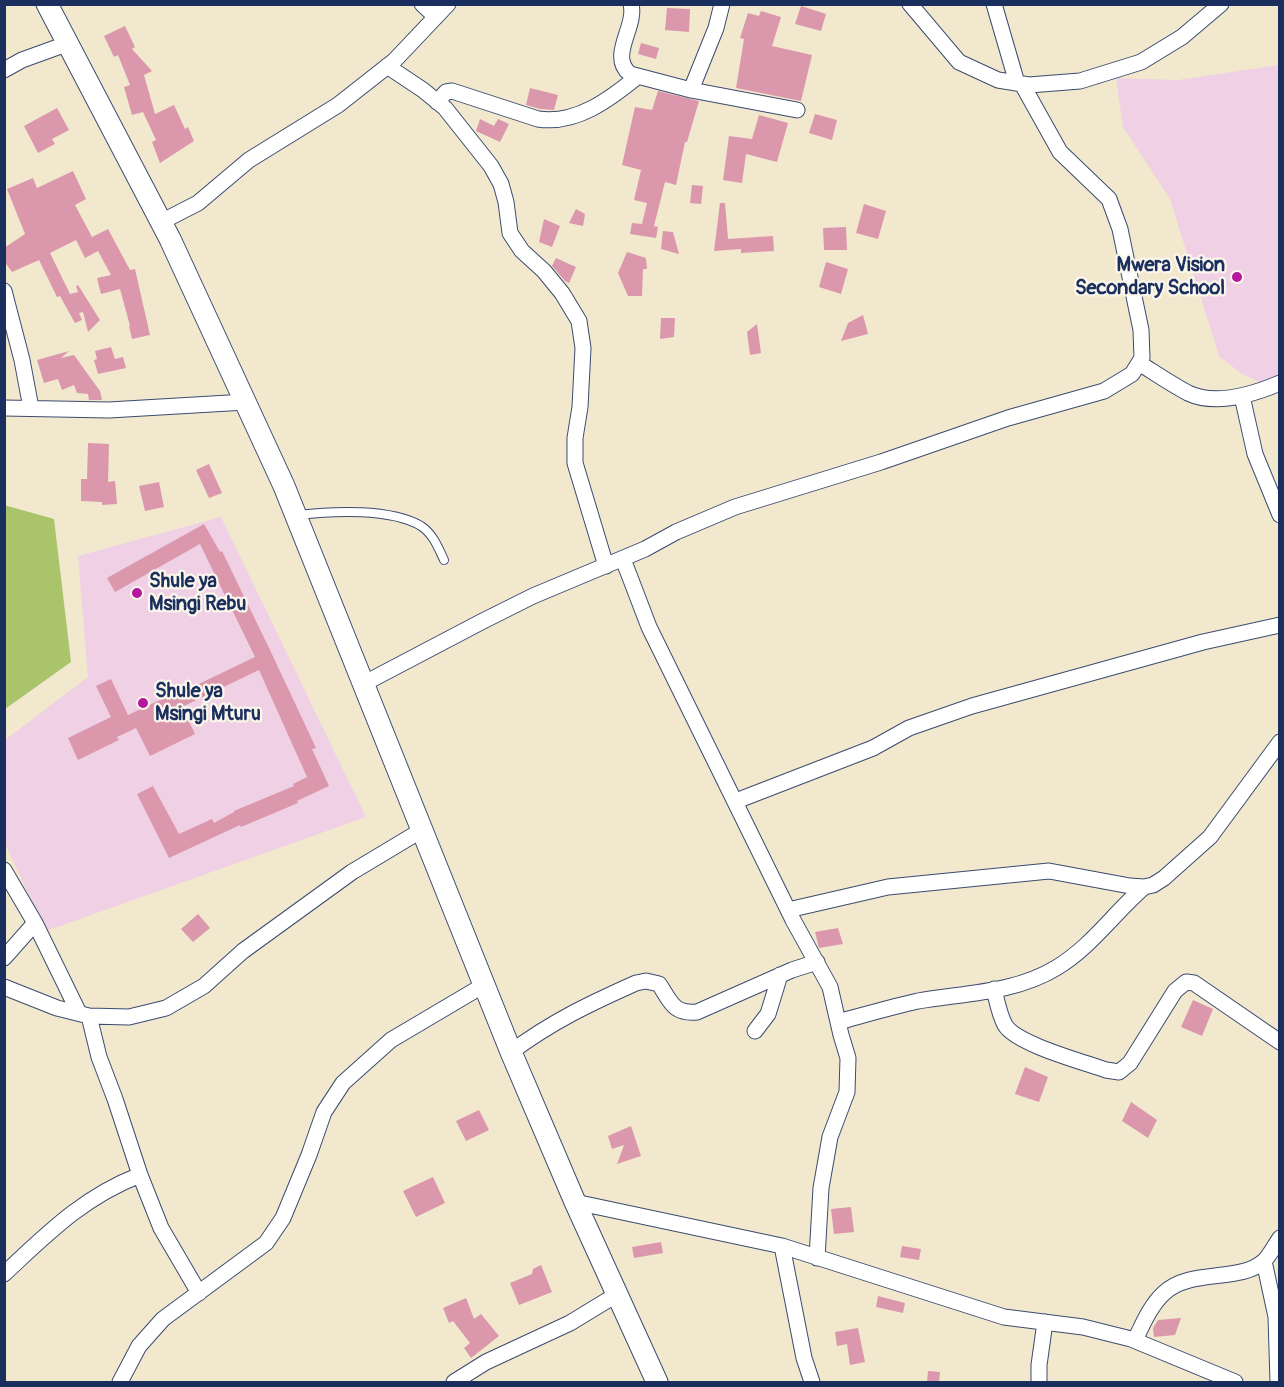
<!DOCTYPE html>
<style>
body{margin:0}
#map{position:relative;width:1284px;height:1387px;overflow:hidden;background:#f2e8ce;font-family:Pangolin,sans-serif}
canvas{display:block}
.frame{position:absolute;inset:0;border:6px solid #1b2f5e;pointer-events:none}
</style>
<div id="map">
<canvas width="1284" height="1387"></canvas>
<div class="frame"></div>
</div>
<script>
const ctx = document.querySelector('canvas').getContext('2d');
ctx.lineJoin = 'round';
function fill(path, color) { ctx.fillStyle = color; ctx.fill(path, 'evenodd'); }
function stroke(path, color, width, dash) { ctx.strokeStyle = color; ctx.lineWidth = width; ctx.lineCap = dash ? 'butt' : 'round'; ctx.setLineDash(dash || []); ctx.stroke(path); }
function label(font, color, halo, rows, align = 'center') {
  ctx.font = font + ' Pangolin,sans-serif'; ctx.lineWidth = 4.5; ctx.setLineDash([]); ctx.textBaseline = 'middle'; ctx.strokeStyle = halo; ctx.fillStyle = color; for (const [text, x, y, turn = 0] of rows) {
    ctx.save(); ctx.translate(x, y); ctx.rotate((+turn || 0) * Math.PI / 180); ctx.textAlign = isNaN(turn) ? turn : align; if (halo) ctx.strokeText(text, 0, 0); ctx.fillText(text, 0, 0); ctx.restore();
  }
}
fill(new Path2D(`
 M1279,65V381L1268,386L1242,374L1219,356L1170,199L1123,127L1116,78L1178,80Z
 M221,517L366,817L46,931L5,844V740L88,677L78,556Z`), '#f0d0e4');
fill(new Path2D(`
 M4,505L54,519L71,662L5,709Z`), '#a9c46a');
fill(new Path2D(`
 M801,6L826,14L821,31L795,24Z
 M667,8L690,9L689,32L665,30Z
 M761,11L781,17L772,46L812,55L801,101L736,88L744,39L740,38L748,13L759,16Z
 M125,26L135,47L132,49L152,71L144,75L155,114L174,105L185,129L188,127L194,141L160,163L152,142L156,140L143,112L132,115L124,87L130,85L118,55L114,57L104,36Z
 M641,43L659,48L656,59L638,54Z
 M530,88L558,95L554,110L540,109L526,105Z
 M658,91L699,101L687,142H685L676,185L665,182L654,226L658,227L656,238L630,234L632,223L642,224L647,203L634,200L641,170L622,165L635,107L652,110Z
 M57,108L69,130L52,139L55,144L38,153L24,126Z
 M815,114L837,120L832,140L809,133Z
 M759,115L788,123L777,162L746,154L742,183L723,180L729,136L752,139Z
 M480,119L494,126L498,119L509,124L500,142L476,131Z
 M73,171L86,199L75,205L92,237L108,229L130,270L135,269L150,335L132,339L129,326H130L120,289L101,294L97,278L111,275L98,251L85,258L76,240L50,253L70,294L78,292L76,286L78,285L100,320L88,332L83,312L79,313L82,320L75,323L60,296L57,297L39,260L12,272L4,261V248L25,234L7,189L33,178L37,188Z
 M692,185L703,186L701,204L690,203Z
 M720,203H725L728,239L773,236L774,251L741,253V249L714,251Z
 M864,204L886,211L878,239L856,233Z
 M576,209L585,214L583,226L569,223Z
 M544,219L560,226L552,247L539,242Z
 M846,227L847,250H824L823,228Z
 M663,231L673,232L679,254L661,249Z
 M627,252L646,258L647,269H643L642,296H628L618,273Z
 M556,258L576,267L569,283L565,281L552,266Z
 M826,262L848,269L841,294L819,287Z
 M863,315L868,334L841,341L848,323Z
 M661,318H675L674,337L660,339Z
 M757,324L761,353L750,355L747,332Z
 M111,347L115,359L123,357L126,368L98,374L94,360L97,359L95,351Z
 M69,351L61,358L74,355L100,391L102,400H89L88,394L77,393L74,385L62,390L58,379L44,383L37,360Z
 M88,443L109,444L108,482L115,481L117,504L102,505V502L81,501V479H87Z
 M209,464L222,493L209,498L196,470Z
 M159,482L164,507L145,511L139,486Z
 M204,524L220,552L222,551L270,650L316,748L312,749L329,786L297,801L298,803L241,827L240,825L169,858L137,794L153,786L179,834L212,819L214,823L234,812V811L294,786L293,784L307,777L259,670L182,707L195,734L150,756L136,728L117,737L119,740L78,760L68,738L111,717L96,686L111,679L128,715L181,690L182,692L255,657L200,544L115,592L107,578Z
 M198,914L210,928L193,942L181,929Z
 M838,928L843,944L819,948L815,932Z
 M1193,1000L1213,1009L1202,1036L1181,1027Z
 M1025,1067L1048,1077L1039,1102L1015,1094Z
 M1131,1102L1157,1120L1148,1138L1122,1121Z
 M479,1110L489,1130L466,1141L456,1121Z
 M631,1126L641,1156L617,1164L624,1145L612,1149L608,1136Z
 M433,1177L445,1203L416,1217L403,1191Z
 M851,1207L854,1232L834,1234L831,1209Z
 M661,1242L663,1253L634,1258L632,1247Z
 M902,1246L921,1249L919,1260L900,1257Z
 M541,1265L552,1292L519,1305L510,1283L532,1274L533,1269Z
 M878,1296L905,1303L903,1313L876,1307Z
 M466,1298L474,1319L481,1314L499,1336L471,1358L464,1348L470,1343L453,1321L449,1323L443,1308Z
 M1181,1318L1175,1335L1154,1337L1153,1328L1158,1320Z
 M858,1328L865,1362L850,1365L847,1344L837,1346L835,1332Z
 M928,1371L940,1372L939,1383H927Z`), '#db97ac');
const lane = new Path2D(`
 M298,515C332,511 391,508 421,526C433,534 438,547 444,560`);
const street = new Path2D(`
 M422,4L436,17
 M631,4C637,27 608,56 630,74L691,90L797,110
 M910,4L959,62L998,80L1029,85L1080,81L1141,62L1182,37L1221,4
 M994,4L1017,83
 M387,66L423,90L445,108L491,166L501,184L506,202L510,233L522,251L544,271L562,293L579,321L583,348L580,407L575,438V463L606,566
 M4,70L22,60L69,43
 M691,90L716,28L722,4
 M437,102L446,92L452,91L538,119C576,125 610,99 637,77
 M161,222L198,203L249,160L338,105L394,61L448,4
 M4,291L22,360L31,408
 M1139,363C1155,373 1171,384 1188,393C1215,406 1254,394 1280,383
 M1242,396L1255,454L1280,515
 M4,408L109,410L246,402
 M623,559L649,627L793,920L830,987L841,1035L848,1058L847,1092L830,1137L821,1188L817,1258
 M363,684L481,622L533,596L645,549L676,532L735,507L881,462L1008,418L1104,391L1132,374L1142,358L1141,330L1120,229L1109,199L1060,152L1022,84
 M736,801L873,748L909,728L972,706L1203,642L1280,625
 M4,870L35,923L79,1013
 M788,910L888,887L1049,871L1130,886L1144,887L1153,885L1164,878L1210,837L1280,742
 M4,958L35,923
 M4,987L57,1008L89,1016L129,1017L166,1008L204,986L243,951L352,872L422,830
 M994,989C997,1001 999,1014 1005,1025C1016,1044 1084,1062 1106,1070L1119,1072L1130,1063L1175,991L1186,982L1194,983L1280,1042
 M89,1016L99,1057L115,1099L140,1175L161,1228L199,1293
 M838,1022C864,1015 891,1007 918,1001C964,993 1015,993 1056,968C1091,947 1113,914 1144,887
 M755,1031L768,1014L780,975
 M511,1052C553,1021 589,1004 636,983L646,981L659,984C671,1002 673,1014 697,1012L792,970L817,962
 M575,1202L782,1246L1004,1317L1083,1327L1131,1339L1235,1382
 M782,1246L804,1358L812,1382
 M1264,1261L1276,1317L1278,1382
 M4,1274C47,1234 83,1197 140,1175
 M1135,1340C1143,1324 1150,1306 1164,1293C1191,1268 1240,1283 1264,1261C1270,1255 1275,1245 1280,1238
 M120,1382L139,1346L163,1319L266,1243L283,1218L309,1155L324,1112L343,1083L391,1040L484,985
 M454,1382L486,1362L570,1323L616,1295
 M1039,1382V1365L1045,1322`);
const secondary = new Path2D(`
 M47,4L170,239L284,486L511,1052L575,1202L657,1382`);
stroke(lane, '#3b4b6f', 10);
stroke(street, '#3b4b6f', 17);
stroke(secondary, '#3b4b6f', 23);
stroke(lane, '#fff', 8);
stroke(street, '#fff', 15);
stroke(secondary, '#fff', 21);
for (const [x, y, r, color] of [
 [1237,277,6,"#b5179e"],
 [137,593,6,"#b5179e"],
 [143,703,6,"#b5179e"]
]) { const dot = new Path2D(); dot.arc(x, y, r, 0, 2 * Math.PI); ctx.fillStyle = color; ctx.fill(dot); stroke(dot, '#fbf7ec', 2); }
label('bold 20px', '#1b2f5e', '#fbf7ec', [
 ["Mwera Vision",1225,266,"right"],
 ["Secondary School",1225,289,"right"],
 ["Shule ya",149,582],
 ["Msingi Rebu",149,605],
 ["Shule ya",155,692],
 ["Msingi Mturu",155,715]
], 'left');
</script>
